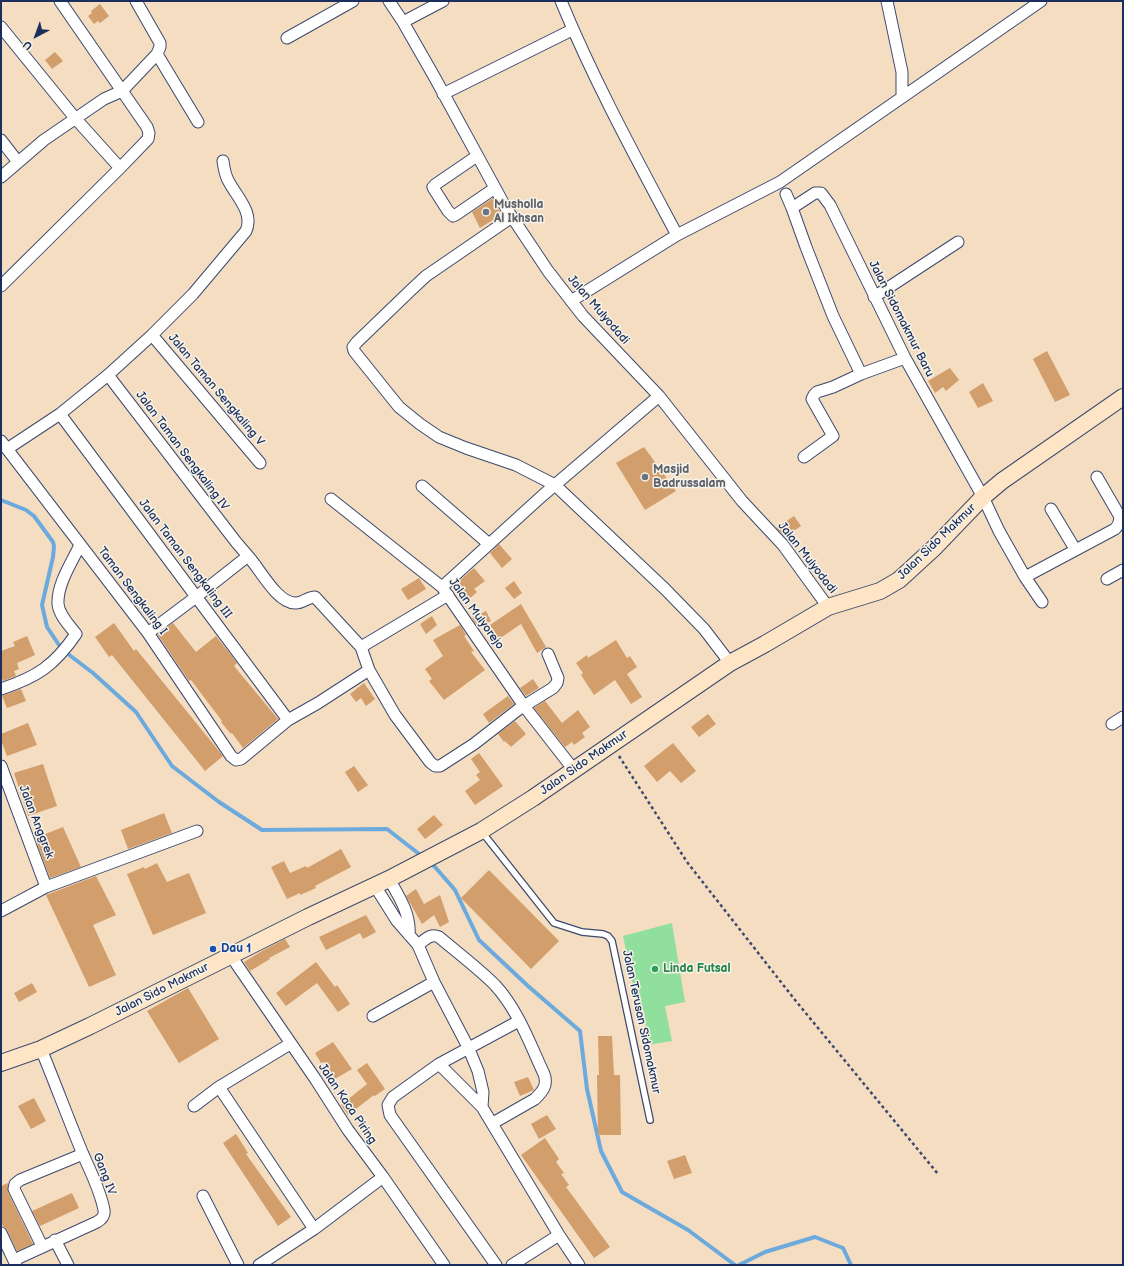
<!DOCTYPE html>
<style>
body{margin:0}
#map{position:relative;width:1124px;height:1266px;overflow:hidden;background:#f4ddc1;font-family:"Balsamiq Sans",sans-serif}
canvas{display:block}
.frame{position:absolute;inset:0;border:2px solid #1b2f5e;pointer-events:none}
.north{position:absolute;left:16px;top:16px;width:40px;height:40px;-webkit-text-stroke:3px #f7f3e8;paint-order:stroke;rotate:221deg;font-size:11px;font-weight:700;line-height:16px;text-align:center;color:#1b2f5e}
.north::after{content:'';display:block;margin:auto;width:14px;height:18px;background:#1b2f5e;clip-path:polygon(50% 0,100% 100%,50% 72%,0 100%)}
</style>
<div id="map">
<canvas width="1124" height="1266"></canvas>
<div class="frame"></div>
<div class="north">U</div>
</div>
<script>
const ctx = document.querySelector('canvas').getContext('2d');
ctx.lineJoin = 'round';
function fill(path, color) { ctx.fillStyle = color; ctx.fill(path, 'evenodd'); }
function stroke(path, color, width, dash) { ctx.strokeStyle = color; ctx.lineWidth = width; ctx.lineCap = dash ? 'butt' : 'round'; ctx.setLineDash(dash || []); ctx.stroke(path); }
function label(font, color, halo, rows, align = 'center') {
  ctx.font = font + ' "Balsamiq Sans",sans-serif'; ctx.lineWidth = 3; ctx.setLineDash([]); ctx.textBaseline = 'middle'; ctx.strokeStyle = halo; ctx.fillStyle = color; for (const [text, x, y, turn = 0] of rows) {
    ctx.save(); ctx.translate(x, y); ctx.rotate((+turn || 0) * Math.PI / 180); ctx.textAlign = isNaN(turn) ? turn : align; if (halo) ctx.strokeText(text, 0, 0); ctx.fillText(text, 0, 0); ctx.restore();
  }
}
fill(new Path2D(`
 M672,923L685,1002L665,1006L672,1041L648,1045L644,1010H638L623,936Z`), '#91df9c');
stroke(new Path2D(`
 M1,500L26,510L34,516L53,542L54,546L53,557L42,605L47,627L59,645L68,654L93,673L136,712L172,766L219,802L262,830L387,829L423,857
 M430,863L435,867L455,890L479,940L528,986L580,1031L587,1089L601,1151L622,1192L688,1230L735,1265
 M739,1265L765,1252L815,1237L843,1248L851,1265`), '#6caade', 4);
fill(new Path2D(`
 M100,4L109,16L100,23L98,21L94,24L88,16L92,13L91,11Z
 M55,52L63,61L52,69L45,60Z
 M493,198L501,215L480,228L472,212Z
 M1047,351L1070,395L1055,402L1033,359Z
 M950,368L959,380L946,391L943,387L935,393L928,381Z
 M983,383L993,401L978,408L969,392Z
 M644,447L676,491L645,510L616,463Z
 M794,516L801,526L785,537L776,528Z
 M499,544L512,559L502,568L490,553Z
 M474,568L485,581L474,589L477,592L469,599L457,583Z
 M419,578L426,589L408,600L401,589Z
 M514,581L522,593L514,599L505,588Z
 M521,604L546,647L537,653L521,624L499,639L490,625Z
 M486,611L491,621L479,628L472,618Z
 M432,616L437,625L426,634L420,624Z
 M114,623L134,651L136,649L223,756L205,771L112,655L109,657L95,637Z
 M173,623L196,652L216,636L237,663L234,666L278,719L243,748L232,733L231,734L221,722L222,721L191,680L189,681L158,635Z
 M460,625L466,635L464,636L474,651L471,652L485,670L444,700L429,681L432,679L425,669L443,656L433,640Z
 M27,636L35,655L17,663L19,669L14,671L16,676L3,681L1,675V651L15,646L13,642Z
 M616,640L627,658L630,656L637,667L627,674L642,697L631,704L615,680L594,695L581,675L583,673L576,663L587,655L588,658Z
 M533,679L539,688L526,696L520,688Z
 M364,683L375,699L366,706L361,698L356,702L350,694Z
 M21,689L26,701L7,708L2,696Z
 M508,696L514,704L489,723L483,714Z
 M545,701L562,723L578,710L590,727L582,733L585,737L574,745L572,742L565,747L534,708Z
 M708,714L716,724L699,737L691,727Z
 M515,721L526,734L511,747L505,741L504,742L498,734Z
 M28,723L37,745L7,756L1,740V734Z
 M673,743L696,771L681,783L670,771L657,782L644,766Z
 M479,753L503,786L475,805L465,791L480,780L476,775L480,772L471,759Z
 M43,764L57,806L28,816L14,773Z
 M354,766L368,785L358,792L345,772Z
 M164,813L172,833L128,849L121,830Z
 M434,815L443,825L425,839L417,829Z
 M63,827L81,867L50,878L35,838Z
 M341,849L351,867L315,886L316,888L300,895V893L287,899L271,867L284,861L290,873L306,866L307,868Z
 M157,863L167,882L189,873L206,913L153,935L127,874L144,867L145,869Z
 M489,870L559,941L531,969L461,898Z
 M96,876L116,915L93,925L116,975L89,987L46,895Z
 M416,889L424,904L440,895L449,922L440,927L434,915L422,924L406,896Z
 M366,915L376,932L363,939L360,933L326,950L319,937Z
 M285,939L290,947L269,958L270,959L250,971L244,962L262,951Z
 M316,962L335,987L337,985L350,1004L338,1012L317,983L286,1006L276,993Z
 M32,983L37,992L19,1002L14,993Z
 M188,988L219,1039L179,1063L147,1011Z
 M598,1036H612L614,1075H620L621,1135H598L597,1075H599Z
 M333,1042L352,1069L335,1079L324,1062L321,1063L315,1053Z
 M367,1063L385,1089L375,1096L374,1095L348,1115L341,1105L367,1084L357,1070Z
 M528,1077L534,1090L520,1096L514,1082Z
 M34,1098L46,1121L31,1129L18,1106Z
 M547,1115L556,1129L539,1139L531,1124Z
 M236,1134L248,1153L246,1154L291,1217L278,1226L223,1143Z
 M545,1138L559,1159L556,1162L564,1173L561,1174L569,1185L566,1187L610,1247L594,1258L521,1155Z
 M685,1155L692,1173L674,1179L667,1161Z
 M8,1183V1192L33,1244L17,1251L7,1230L3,1226L1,1223V1186Z
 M72,1193L79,1208L40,1226L32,1211Z`), '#d29e6b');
const lane = new Path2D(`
 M482,832L554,923L582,932L603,934L608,936L612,941L650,1120`);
const street = new Path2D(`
 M389,1L403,22L435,78L506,208L548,271L583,316L659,396L742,501L783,545L828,607
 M561,1C594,81 636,158 677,235
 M887,1L902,72V97
 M403,22L443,1
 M1,27L75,118L120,168
 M287,38L353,1
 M157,54L198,122
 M443,94L572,30
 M1,140L18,162
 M477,156L436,184L433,187L434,189L448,211L453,216L457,214L495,188
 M1,177L44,140L104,99L122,91L157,54L160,47V43L136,1
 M786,194L792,208L815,193H821L830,205L905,358L983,497L999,531L1025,577L1115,529C1119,525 1121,521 1119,515L1097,477
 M792,208L806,247L833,316L861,374
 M512,217L426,276L411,290L357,342L353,347L354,351L399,407L420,424L439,437L466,448L516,465L555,485L665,589L704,629L730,663
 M1,286L120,168L148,139L149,133L147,127L60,1
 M874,297L958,242
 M571,301L677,235L780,182L1041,1
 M152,335L260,463
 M108,375L236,542L248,556L196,597L148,633
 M60,414L288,720
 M1,441L148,633L231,756L236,760L241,759L288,720L318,703L369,670
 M7,449L60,414L108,375L152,335L193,294L246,231C254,213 237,197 229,182C225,176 224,168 223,161
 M804,457L833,436L812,399L814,395L817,392L833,387L861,374L905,358
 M422,486L489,544
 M331,499L442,587L524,706L574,770
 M1051,509L1075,549
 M248,556C260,569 277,603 295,603C302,604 307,597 315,597L361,647L369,670L395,715L430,762L435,766H440L474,744L519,709L553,688L557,683L558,678L548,654
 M1025,577L1042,602
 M1107,579L1123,570
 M442,587L542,496L659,396
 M361,647L448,595
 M1,689C37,677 54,666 76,634C69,625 59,615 58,604C57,584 72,562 80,545
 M1112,724L1123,717
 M1,766L46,887
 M389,879C399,896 411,915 409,935
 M375,886L397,921L418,945L434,982L468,1047L478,1071L483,1092L482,1107L559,1235L579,1265
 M1,911L46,887L197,831
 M418,945C425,940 430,933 439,937C458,953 478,968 495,985C518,1010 530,1044 544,1074C548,1085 543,1091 535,1099L493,1123
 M231,956L316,1080L348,1130L383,1177L444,1265
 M373,1016L434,982
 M439,1064L482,1107
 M219,1087L314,1229
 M194,1106L219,1087L290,1044
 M203,1196L238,1265
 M1,1233L16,1265
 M55,1240L68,1265
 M42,1246L14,1189L15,1184L20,1180L83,1154
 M14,1260L97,1222C102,1219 105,1216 104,1210C100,1189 90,1171 82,1152C68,1118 55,1083 41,1049
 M259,1265L314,1229L383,1177
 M496,1265L390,1115L388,1105L393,1097L439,1064L519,1021
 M512,1265L559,1235`);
const secondary = new Path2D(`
 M1,1063L41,1049L90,1026L308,917L389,879L481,831L533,798L730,663L765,644L828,607L880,591L899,580L935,547L983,497L1002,481L1123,397`);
stroke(lane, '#3c496d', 8);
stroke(street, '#3c496d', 13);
stroke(secondary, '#3c496d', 18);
stroke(new Path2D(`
 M619,756L687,862L795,1000L938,1174`), '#3c496d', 2.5, [3, 3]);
stroke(lane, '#fff', 5.5);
stroke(street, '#fff', 11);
stroke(secondary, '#fde5c5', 16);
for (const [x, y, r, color] of [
 [486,212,4,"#6b7280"],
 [645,477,4,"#6b7280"],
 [213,949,4,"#1a4fb4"],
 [655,969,4,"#2e9e5b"]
]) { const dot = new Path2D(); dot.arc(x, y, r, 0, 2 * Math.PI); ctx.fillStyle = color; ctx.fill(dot); stroke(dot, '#f7f3e8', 1.5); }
label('bold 12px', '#5b616d', '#f7f3e8', [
 ["Musholla",494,205],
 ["Al Ikhsan",494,219],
 ["Masjid",653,470],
 ["Badrussalam",653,484]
], 'left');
label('12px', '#1b2f5e', '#f7f3e8', [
 ["Jalan Mulyodadi",598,310,49],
 ["Jalan Sidomakmur Baru",901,319,63],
 ["Jalan Taman Sengkaling V",216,390,50],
 ["Jalan Taman Sengkaling IV",182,451,53],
 ["Jalan Sido Makmur",937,542,-44],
 ["Jalan Mulyodadi",807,558,52],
 ["Jalan Taman Sengkaling III",185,559,53],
 ["Taman Sengkaling I",132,591,53],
 ["Jalan Mulyorejo",476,614,54],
 ["Jalan Sido Makmur",584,763,-35],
 ["Jalan Anggrek",36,822,69],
 ["Jalan Sido Makmur",162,990,-27],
 ["Jalan Terusan Sidomakmur",641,1022,78],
 ["Jalan Kaca Piring",347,1104,56],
 ["Gang IV",104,1174,69]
]);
label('bold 12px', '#164399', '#f7f3e8', [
 ["Dau 1",221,949]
], 'left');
label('bold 12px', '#27864d', '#f7f3e8', [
 ["Linda Futsal",663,969]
], 'left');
</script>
